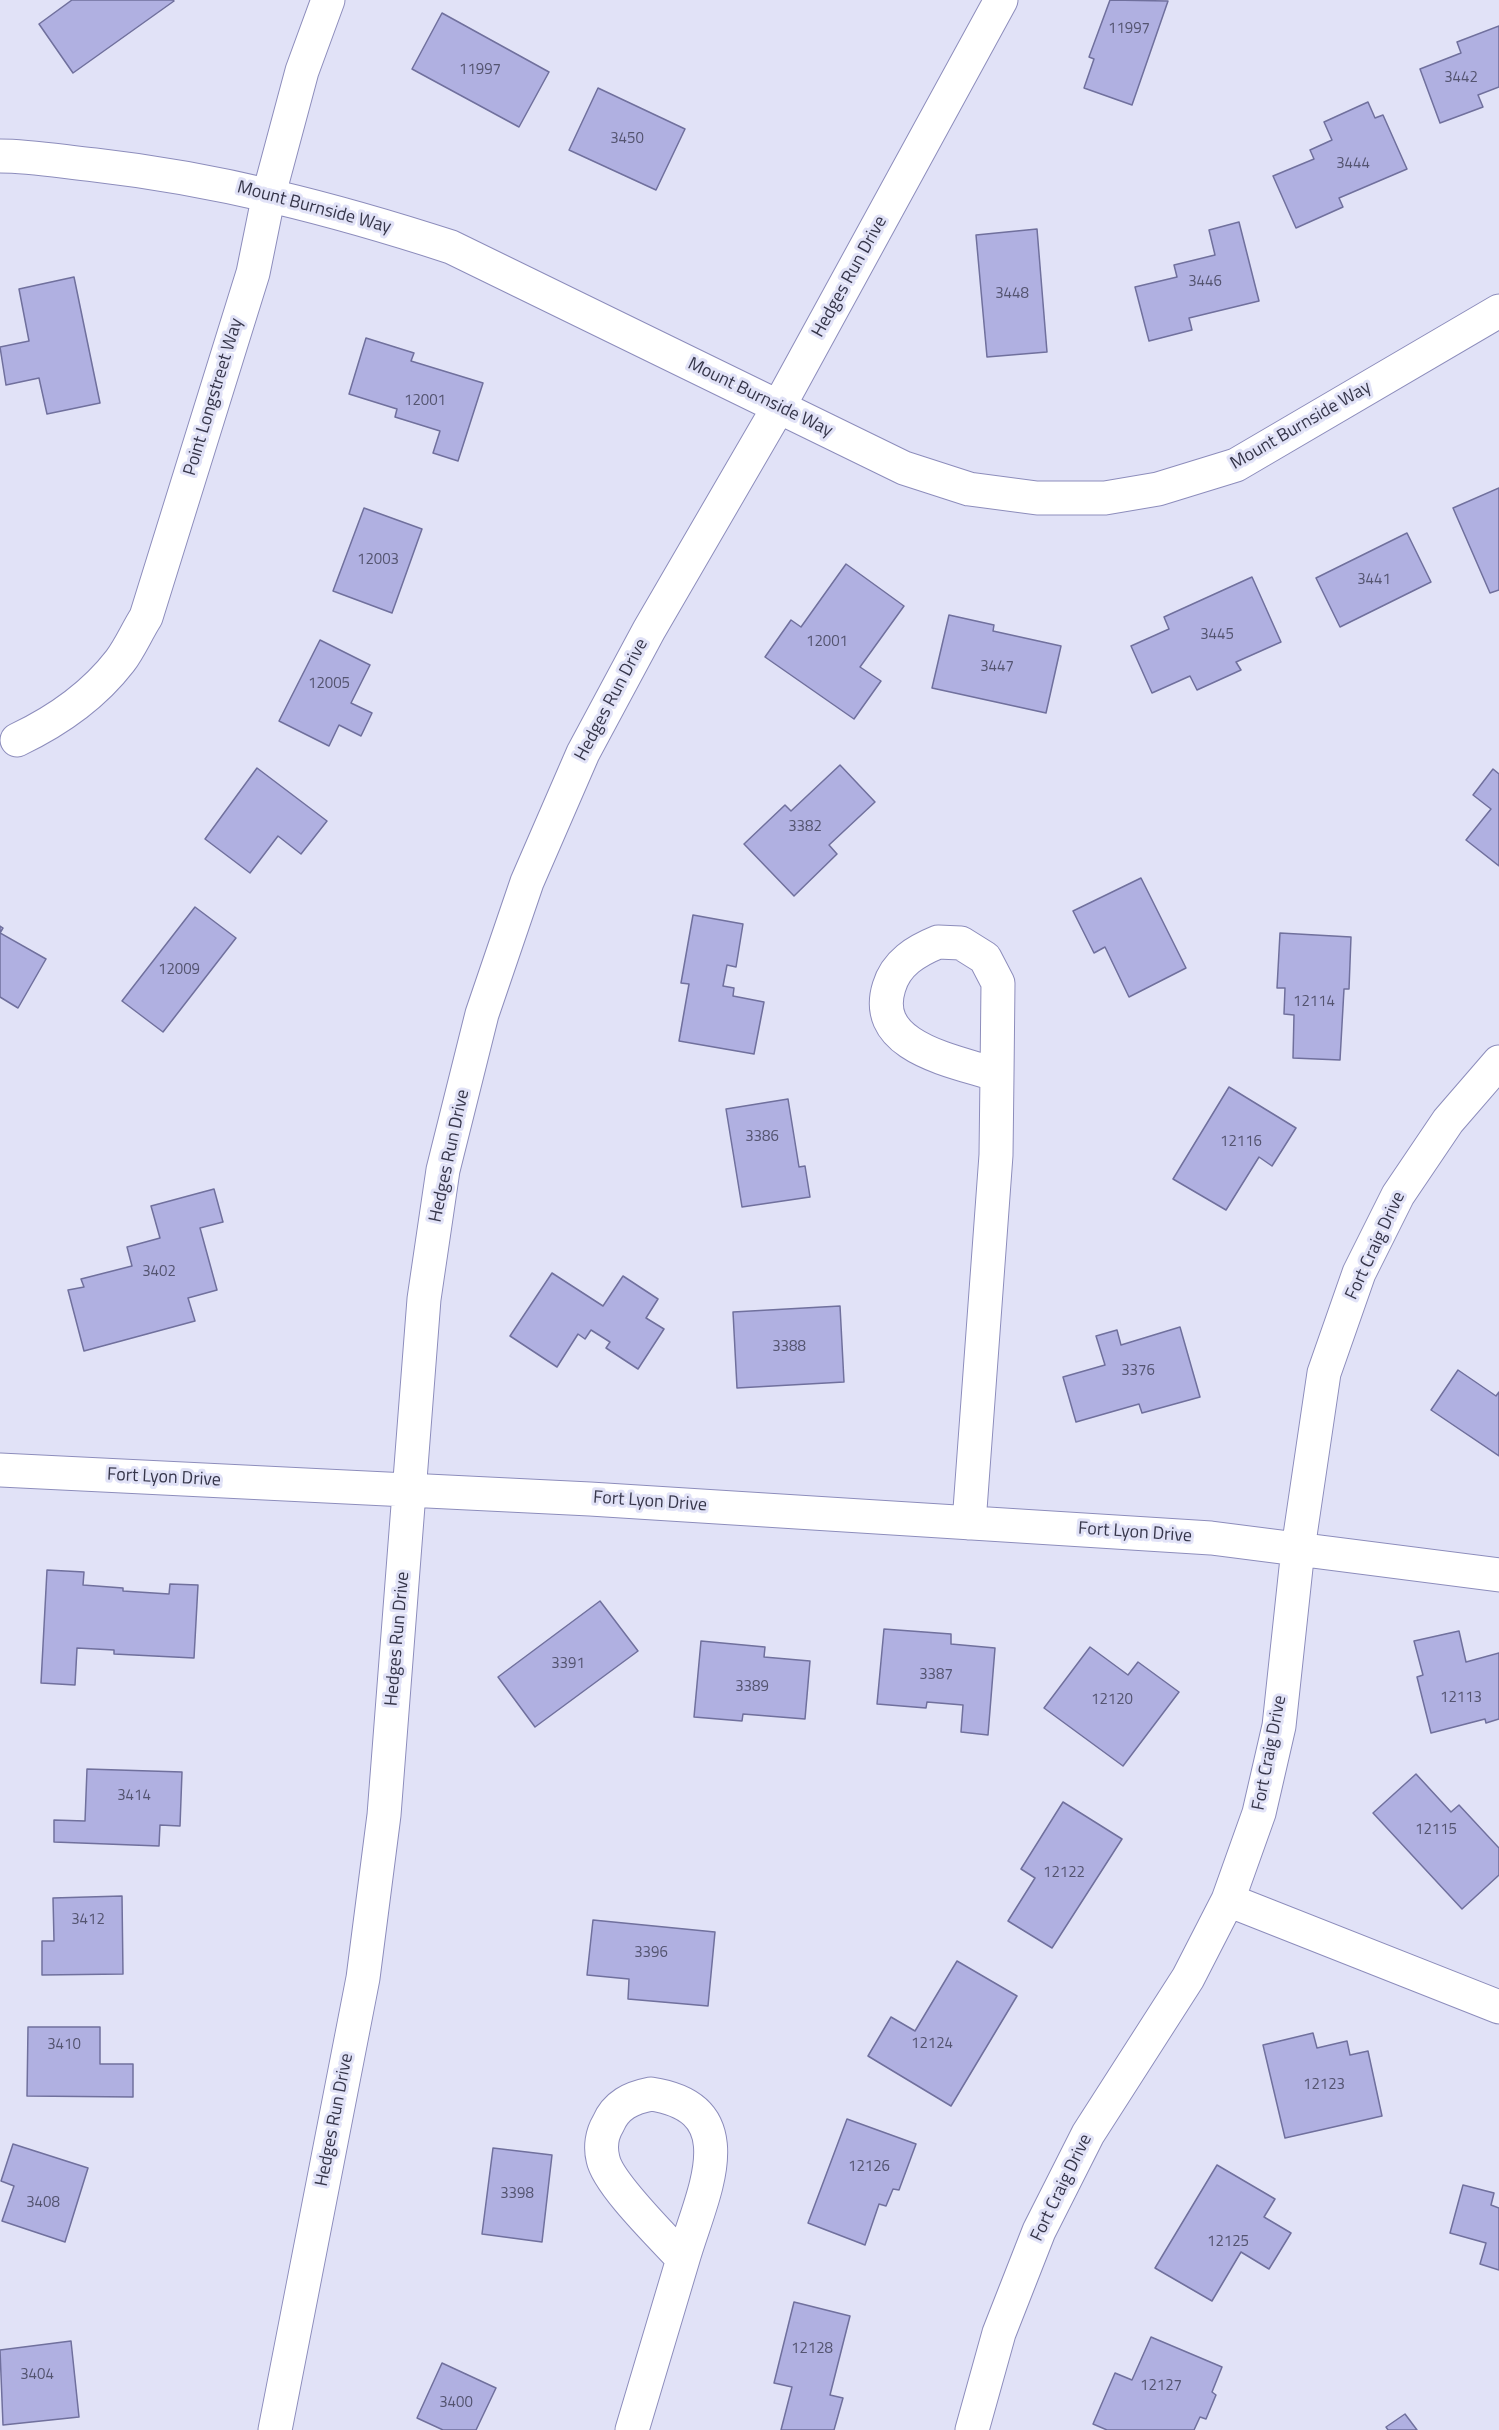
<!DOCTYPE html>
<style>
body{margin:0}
canvas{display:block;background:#e1e2f7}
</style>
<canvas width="1499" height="2430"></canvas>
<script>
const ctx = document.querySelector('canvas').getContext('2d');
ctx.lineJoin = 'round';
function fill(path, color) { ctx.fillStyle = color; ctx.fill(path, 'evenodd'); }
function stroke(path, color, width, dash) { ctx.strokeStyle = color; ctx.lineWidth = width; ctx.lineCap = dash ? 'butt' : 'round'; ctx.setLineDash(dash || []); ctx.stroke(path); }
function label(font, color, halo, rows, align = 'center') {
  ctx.font = font + ' "Titillium Web",sans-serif'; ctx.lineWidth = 6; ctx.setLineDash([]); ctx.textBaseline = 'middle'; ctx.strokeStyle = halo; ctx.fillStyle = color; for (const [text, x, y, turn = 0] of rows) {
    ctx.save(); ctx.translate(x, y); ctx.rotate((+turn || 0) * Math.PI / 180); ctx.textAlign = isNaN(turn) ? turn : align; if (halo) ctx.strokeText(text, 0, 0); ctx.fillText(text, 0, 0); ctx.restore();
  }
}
const building = new Path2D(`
 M72,0H173L174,1L73,73L39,24Z
 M1110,0L1168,1L1132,105L1084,88L1094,59L1089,57Z
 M442,13L549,72L519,127L412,69Z
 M1499,26V87L1478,95L1483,107L1440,123L1420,69L1461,53L1457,42Z
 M598,88L685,129L656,190L569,150Z
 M1368,102L1375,118L1383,115L1407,169L1339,198L1343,207L1296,228L1273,176L1314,159L1310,150L1332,140L1324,122Z
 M1239,222L1259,301L1189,318L1192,330L1149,341L1135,287L1177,277L1174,265L1215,255L1209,230Z
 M1037,229L1047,352L987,357L976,235Z
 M74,277L100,403L47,414L39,378L6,385L0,347L29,341L19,289Z
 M366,338L414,353L411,361L483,383L458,461L433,453L440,431L395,417L397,409L349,394Z
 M1499,488V590L1490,593L1453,508Z
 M364,508L422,529L392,613L333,591Z
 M1407,533L1431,582L1340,627L1316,578Z
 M846,564L904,606L860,667L881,681L854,719L765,657L791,620L801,627Z
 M1252,577L1281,642L1236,662L1241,670L1197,690L1190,676L1152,693L1131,646L1169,629L1164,617Z
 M949,615L994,625L993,631L1061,646L1046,713L932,688Z
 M320,640L370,665L351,703L372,713L361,736L339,725L329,746L279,721Z
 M840,765L875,802L829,845L837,854L794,896L744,844L785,805L791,811Z
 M257,768L327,821L301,854L278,836L250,873L205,839Z
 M1493,769L1499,774V866L1466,840L1491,809L1473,795Z
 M1141,878L1186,968L1129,997L1105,947L1094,953L1073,911Z
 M195,907L236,938L163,1032L122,1001Z
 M693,915L743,924L736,967L727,965L723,986L734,988L733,996L764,1002L754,1054L679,1041L689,984L681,983Z
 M0,926L3,928L0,933L46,959L18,1008L0,997Z
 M1280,933L1351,937L1349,989H1344L1340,1060L1293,1058L1294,1015L1284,1014L1285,988H1277Z
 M1229,1087L1296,1128L1272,1166L1259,1157L1226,1210L1173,1179Z
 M788,1099L799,1167L805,1166L810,1197L742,1207L726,1109Z
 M214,1189L223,1222L200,1228L217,1290L188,1298L195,1321L84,1351L68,1290L84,1287L81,1279L132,1266L127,1247L160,1238L151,1206Z
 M552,1273L603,1306L623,1276L658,1299L646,1318L664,1329L638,1369L606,1348L610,1342L591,1330L585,1339L578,1334L557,1367L510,1336Z
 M840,1306L844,1382L737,1388L733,1312Z
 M1180,1327L1200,1397L1142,1413L1139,1404L1076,1422L1063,1377L1105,1365L1096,1336L1117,1330L1121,1345Z
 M1458,1370L1496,1396L1499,1392V1456L1431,1410Z
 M47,1570L84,1572L83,1585L123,1588V1591L169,1594L170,1584L198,1585L194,1658L114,1654V1650L77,1648L75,1685L41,1683Z
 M600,1601L638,1651L535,1727L498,1677Z
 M884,1629L951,1634V1644L995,1648L988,1735L961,1732L963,1705L927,1702L926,1708L877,1704Z
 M1459,1631L1466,1662L1499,1653V1719L1486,1723L1485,1719L1431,1733L1417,1677L1423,1675L1414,1641Z
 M701,1641L765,1647L764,1657L810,1661L805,1719L743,1714L742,1721L694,1717Z
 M1090,1647L1128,1675L1138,1662L1179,1692L1123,1766L1044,1708Z
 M87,1769L182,1772L180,1826L160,1825L159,1846L54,1842V1820L85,1821Z
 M1416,1774L1451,1812L1459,1805L1499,1848V1875L1462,1909L1373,1813Z
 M1063,1802L1122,1839L1052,1948L1008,1921L1035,1878L1021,1869Z
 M122,1896L123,1974L42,1975V1941H54L53,1898Z
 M593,1920L715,1932L708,2006L628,1999L629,1979L587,1975Z
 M957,1961L1017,1996L951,2106L868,2056L891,2017L915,2031Z
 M28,2027H100V2064H133V2097L27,2096Z
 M1313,2033L1317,2048L1347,2041L1350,2055L1368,2051L1382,2116L1285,2138L1263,2045Z
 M847,2119L916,2144L899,2190L893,2189L886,2206L879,2204L865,2245L808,2223Z
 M13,2144L88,2168L65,2242L2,2221L14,2186L1,2181Z
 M493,2148L552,2155L542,2242L482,2234Z
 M1217,2165L1275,2199L1264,2217L1291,2233L1269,2269L1241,2252L1212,2301L1155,2268Z
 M1463,2185L1494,2193L1491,2205L1499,2208V2270L1480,2264L1486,2243L1450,2233Z
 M794,2302L850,2316L830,2395L843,2398L834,2430H781L792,2387L774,2383Z
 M1151,2337L1222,2367L1212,2392L1216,2395L1206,2419L1200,2417L1194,2430H1107L1093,2424L1115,2373L1132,2380Z
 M71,2341L79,2417L3,2425L0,2350Z
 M442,2363L496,2388L476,2430H443L417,2418Z
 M1405,2414L1417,2430H1388L1386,2427Z`);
fill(building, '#b0b0e1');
stroke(building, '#70709d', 1.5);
const minor = new Path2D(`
 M0,156C32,156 64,162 95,165C218,179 334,209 451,247L904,468L969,489L1037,498H1105L1158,489L1236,465L1499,311
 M17,740C57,721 93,696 120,661C130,648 137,631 146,617L253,273L269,194L302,71L328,0
 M938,942L961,943L985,958L998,983L997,1075C956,1061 870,1048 889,987C896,963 916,951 938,942Z
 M0,1470L590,1499L1211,1538L1499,1575
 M969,1523L996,1155L997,1075
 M1228,1900L1499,2007
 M651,2094C749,2109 701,2196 683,2259C664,2238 608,2184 603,2159C600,2147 602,2134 608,2124C616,2105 631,2098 651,2094Z
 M275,2430L363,1978L384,1815L424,1299L443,1170L482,1014L527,882L583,753L649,630L778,408L1001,0
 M632,2430L683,2259
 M972,2430L999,2333L1039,2231L1088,2134L1188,1978L1228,1900L1259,1813L1279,1726L1298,1549L1324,1373L1359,1273L1398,1195L1448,1121L1499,1062`);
stroke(minor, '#8d8dbc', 35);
stroke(minor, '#fff', 33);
label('15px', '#545470', null, [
 ["11997",1129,29],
 ["11997",480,70],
 ["3442",1461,78],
 ["3450",627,139],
 ["3444",1353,164],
 ["3446",1205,282],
 ["3448",1012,294],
 ["12001",425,401],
 ["12003",378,560],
 ["3441",1374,580],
 ["3445",1217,635],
 ["12001",827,642],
 ["3447",997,667],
 ["12005",329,684],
 ["3382",805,827],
 ["12009",179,970],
 ["12114",1314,1002],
 ["3386",762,1137],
 ["12116",1241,1142],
 ["3402",159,1272],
 ["3388",789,1347],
 ["3376",1138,1371],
 ["3391",568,1664],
 ["3387",936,1675],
 ["3389",752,1687],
 ["12113",1461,1698],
 ["12120",1112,1700],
 ["3414",134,1796],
 ["12115",1436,1830],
 ["12122",1064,1873],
 ["3412",88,1920],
 ["3396",651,1953],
 ["12124",932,2044],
 ["3410",64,2045],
 ["12123",1324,2085],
 ["12126",869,2167],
 ["3398",517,2194],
 ["3408",43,2203],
 ["12125",1228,2242],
 ["12128",812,2349],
 ["3404",37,2375],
 ["12127",1161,2386],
 ["3400",456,2403]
]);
label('18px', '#36364a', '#e1e2f7', [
 ["Mount Burnside Way",314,208,15],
 ["Hedges Run Drive",850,277,-61],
 ["Point Longstreet Way",214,397,-73],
 ["Mount Burnside Way",760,398,26],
 ["Mount Burnside Way",1301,426,-30],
 ["Hedges Run Drive",612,700,-62],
 ["Hedges Run Drive",450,1156,-78],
 ["Fort Craig Drive",1376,1246,-65],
 ["Fort Lyon Drive",164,1478,3],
 ["Fort Lyon Drive",650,1502,4],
 ["Fort Lyon Drive",1135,1533,4],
 ["Hedges Run Drive",398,1639,-85],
 ["Fort Craig Drive",1270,1753,-79],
 ["Hedges Run Drive",335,2120,-79],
 ["Fort Craig Drive",1062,2188,-64]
]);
</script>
